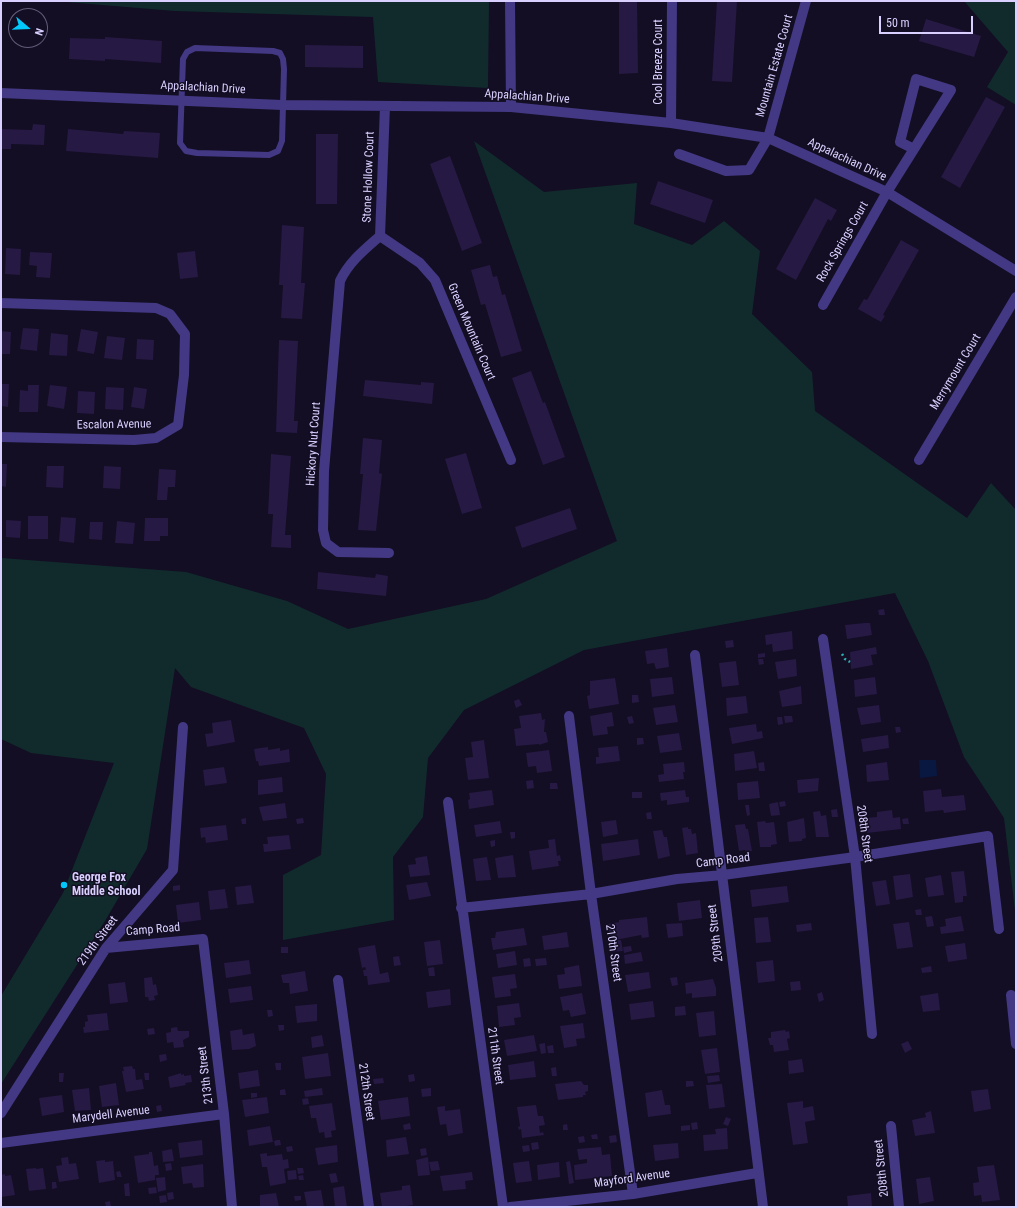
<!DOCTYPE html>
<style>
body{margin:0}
#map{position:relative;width:1017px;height:1208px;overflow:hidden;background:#130e23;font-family:"Roboto Condensed",sans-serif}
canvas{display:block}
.frame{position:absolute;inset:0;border:2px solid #dad0ff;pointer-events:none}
.north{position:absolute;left:8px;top:8px;width:40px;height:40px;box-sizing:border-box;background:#130e23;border:1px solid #635c7b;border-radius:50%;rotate:109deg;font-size:11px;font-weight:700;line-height:16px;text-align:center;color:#dad0ff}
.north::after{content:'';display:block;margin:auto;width:14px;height:18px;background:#00c8fb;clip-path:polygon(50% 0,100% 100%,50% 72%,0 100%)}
.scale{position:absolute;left:879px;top:16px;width:94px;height:18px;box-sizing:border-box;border:2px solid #dad0ff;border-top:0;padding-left:5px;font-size:12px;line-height:14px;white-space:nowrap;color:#dad0ff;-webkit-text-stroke:3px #130e23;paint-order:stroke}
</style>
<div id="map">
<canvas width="1017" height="1208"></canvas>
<div class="frame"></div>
<div class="north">N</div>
<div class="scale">50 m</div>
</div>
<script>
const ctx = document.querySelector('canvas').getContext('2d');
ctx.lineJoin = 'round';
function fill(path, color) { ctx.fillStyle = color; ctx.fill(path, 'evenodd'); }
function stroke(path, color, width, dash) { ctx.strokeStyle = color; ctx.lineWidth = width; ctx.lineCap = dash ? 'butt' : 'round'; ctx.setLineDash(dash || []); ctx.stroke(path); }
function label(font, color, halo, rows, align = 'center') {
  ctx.font = font + ' "Roboto Condensed",sans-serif'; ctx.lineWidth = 3; ctx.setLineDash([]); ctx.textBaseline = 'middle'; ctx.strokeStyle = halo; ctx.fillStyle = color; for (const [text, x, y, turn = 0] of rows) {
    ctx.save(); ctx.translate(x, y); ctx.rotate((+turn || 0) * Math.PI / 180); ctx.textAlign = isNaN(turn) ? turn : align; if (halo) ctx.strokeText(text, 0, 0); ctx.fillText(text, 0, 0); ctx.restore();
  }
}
fill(new Path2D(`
 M54,1H487L489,2L488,88L378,82L373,17L175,11Z
 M964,1H1016V105L987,87L1008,52Z
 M474,141L544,192L637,183L634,224L692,245L724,221L760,251L752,314L812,372L815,411L967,518L991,483L1016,510V919L1004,818L964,757L928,661L895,593L584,650L464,710L428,758L423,817L393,857L394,920L283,940V875L321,855L326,774L304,728L191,687L175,668L147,849L105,921L1,1084V996L63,893L114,763L31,753L1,739V558L186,572L287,601L348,629L486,599L617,541Z`), '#112b2d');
fill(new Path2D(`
 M919,760H936L937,776L920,778Z`), '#091841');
fill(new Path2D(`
 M619,1H637L638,73L619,74Z
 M717,1H737L732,82L712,81Z
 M926,19L981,36L974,57L919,41Z
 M105,37L162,41L161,63L105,59V61L69,59L70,38L105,39Z
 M305,45L363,46V68L305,67Z
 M986,97L1005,107L960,188L941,177Z
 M33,124L45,125L44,145L11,144V149H1V129L32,130Z
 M68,129L123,134L124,131L160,133L158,158L66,151Z
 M316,134H338L337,204H316Z
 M450,156L482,243L462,251L430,164Z
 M658,181L713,200L705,223L650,204Z
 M815,198L837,210L831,221L828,219L796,280L776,269Z
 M282,225L304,227L301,283H305L302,319L281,318L283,285H279Z
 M901,240L919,250L883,315L885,316L881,322L858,309L864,299L867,300Z
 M6,248L21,249L20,275L5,274Z
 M195,251L198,277L180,279L177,253Z
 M30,252L52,253L50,278L36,277L37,266L29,265Z
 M490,265L493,277L497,276L502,295L505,294L522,351L501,357L485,304L481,305L471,270Z
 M23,328L39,329L37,351L20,349Z
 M81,329L98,332L94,354L77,351Z
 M1,331L11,332L10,354H1Z
 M51,333L68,335L67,356L49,355Z
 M107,336L125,338L122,360L104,358Z
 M137,339L154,340L153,360L136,359Z
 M279,340L298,341L294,421H298L297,433L276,432Z
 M531,371L543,403L545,402L565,457L543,465L512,378Z
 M365,380L421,385V382L434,383L432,404L363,396Z
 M1,384H9L8,407L1,406Z
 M28,385H39L38,412H19L20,390L28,391Z
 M50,385L67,387L64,409L47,406Z
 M106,387L124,388L123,410L105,409Z
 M134,387L147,389L144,409L131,407Z
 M78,391L95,392L94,414L77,413Z
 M363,438L382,440L379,473L382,474L376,531L358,530L363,474H360Z
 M466,453L482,508L462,514L445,459Z
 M271,454L291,456L285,535H291V548L271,547L273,514H268Z
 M1,464H7L6,487L1,486Z
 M47,466H64L63,488L46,487Z
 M104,466L121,467L120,489L103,488Z
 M159,469L176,470L175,487H168L167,500H157Z
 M570,508L577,529L522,548L515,527Z
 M28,516H48V539H28Z
 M61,517L76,518L74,543L59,541Z
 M145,518H168V536H160V541H144Z
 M6,520L21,521L20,538L6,537Z
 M117,521L135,523L133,544L115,543Z
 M90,522H103L102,540L89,539Z
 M318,572L375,578L376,574L388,576L386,596L317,589Z
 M884,609L885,615H879L878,610Z
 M865,623H870L872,635L847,639L845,625Z
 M792,631L793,649L773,652L772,644L766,645L765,635Z
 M733,640L734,647L726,648L725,641Z
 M876,647L877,654L871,655L873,665L851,669L850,652Z
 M667,648L669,667L656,669L654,663L647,664L645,651Z
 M765,653V657L758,658V654Z
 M758,659H763L764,664L759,665Z
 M796,659L797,676L778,679L775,662Z
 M736,661L739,685L722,687L719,663Z
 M672,677L674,694L652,697L650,679Z
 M875,677L877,694L855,697L854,680Z
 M615,678L619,704L589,709L587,696L590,695V681Z
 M801,686L802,704L782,707L779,691Z
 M632,695H638L639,702L632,703Z
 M746,696L748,713L727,716L726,698Z
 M519,699L522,705L516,708L514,701Z
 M675,705L678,722L656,725L653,708Z
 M879,705L881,722L861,725L857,708Z
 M612,712L614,726L607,727L608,734L593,736L590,716Z
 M541,713L542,720L545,719L544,732H546L548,742L539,745V744L516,746L514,729L521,728L519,716Z
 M632,716L634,723L629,724L627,717Z
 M784,716H792L793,722L785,723Z
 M777,717H782L783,724L778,725Z
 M231,720L235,742L207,747L205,734L213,733L212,723Z
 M756,724L757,732L762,731L763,738L732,744L729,728Z
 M895,727H900L901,732L896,733Z
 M679,733L682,750L660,753L657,736Z
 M888,735L889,748L863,752L861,739Z
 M637,738H643L644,744L637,745Z
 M484,740L489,778L468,780L465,758L473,757L471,742Z
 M618,746L620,761L596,764V757H599L598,748Z
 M268,747V750L280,748V751L289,749L290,762L259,766L258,761H256L254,749Z
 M549,750L552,771L537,773L536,766L528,767L526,753Z
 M754,751L757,768L735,771L734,754Z
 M684,762L685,772H683L684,779L659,782L658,775L664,774L663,764Z
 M764,762L765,771H759L758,763Z
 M887,762L889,780L867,782L866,765Z
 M224,767L227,783L205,786L203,770Z
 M282,777L283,792L258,795V780Z
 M819,778L818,791L798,793L797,780Z
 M533,780L534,788L527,789L526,781Z
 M758,781L760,798L738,800L737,783Z
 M550,783H557L558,789H550Z
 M941,789L942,797L964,795L966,810L944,813L943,810L925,812L923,791Z
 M492,790L494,805L469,809L468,800L470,799L469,793Z
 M685,790L686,797H689V802L667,805V800L661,801L660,793Z
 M632,792H642V798H632Z
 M785,801L786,806L780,807L779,802Z
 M778,802L780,815L771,816L769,804Z
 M285,803L287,818L263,821L259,807Z
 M745,805H749L750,815L747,816Z
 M837,809L838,817H832L831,810Z
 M892,810L893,818L900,817L901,829L867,833L866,818L877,817V812Z
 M820,811L821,816L826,815L829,837H816L813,812Z
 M651,812L652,819H647L646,813Z
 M246,818V824H242L241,819Z
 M303,818L304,823L297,824L296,819Z
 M804,818L806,838L802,839V841L789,842L787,822Z
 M908,818L909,824H903L902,819Z
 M616,820L618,834L603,837L601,822Z
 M500,821L502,833L476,837L474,825Z
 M765,821L766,823L774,822L777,844L771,845V847H760L757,822Z
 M745,824L746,829H748L752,851L746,852L745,850L739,851L735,825Z
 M226,825L228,840L206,843L205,837L201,838L200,828Z
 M688,827V829H691L692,834L696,833L698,853L686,855L682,828Z
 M662,830L664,837H667L670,856L658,859L653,831Z
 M510,832H515V838L511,839Z
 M289,835L291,849L264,852L263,844H268L267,837Z
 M555,839L557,856L560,855L561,861H558L559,866L532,870L529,851L549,848L548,840Z
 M638,839L640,855L603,861L601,844Z
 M495,840V846L491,847L490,841Z
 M513,855L516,877L498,878L495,858Z
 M427,856L430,875L410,877L408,865L416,864L415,858Z
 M487,857L491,880L476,881L473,859Z
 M964,871L967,896H963V902L955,903L951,872Z
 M910,874L913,897L896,900L893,876Z
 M941,875L944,895L928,897L925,878Z
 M886,880L890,904L876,906L872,882Z
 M427,882L431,896L409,900L406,885Z
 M180,885V890L173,891V886Z
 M251,885L254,903L237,905L235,887Z
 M787,886L789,902L752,907L750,890Z
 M225,889L228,908L210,910L208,891Z
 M700,900L702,918L679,921L677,903Z
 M199,902L201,920L178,923L176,905Z
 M921,909L922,915H916L915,910Z
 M932,916L934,926L927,927L925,917Z
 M961,916L964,931L941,934L940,927L946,926L945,919Z
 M647,917L649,937L642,938L641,935L610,941L608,924L619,922V920Z
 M768,917L771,942L756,943L754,918Z
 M909,922L913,947L897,949L893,924Z
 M682,923L683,936L668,938L666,924Z
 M811,923L812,930L797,932L796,925Z
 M524,928L527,945L493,950L491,938H495L496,932Z
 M567,932L569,947L544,950L542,936Z
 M440,940L443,964L427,966L424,942Z
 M621,940L623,951L612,952L611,941Z
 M965,943L967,959L948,962L945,946Z
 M375,945L380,974L388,972L390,982L368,985L367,976H364L363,970H366L365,967L362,968L358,948Z
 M631,946L632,951L624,953L623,947Z
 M281,947H288V953H281Z
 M515,951L517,965L498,968L496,954Z
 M641,952L643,961L625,964L624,955Z
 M399,956L401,965L394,966L393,957Z
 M530,958L531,966L524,967L523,959Z
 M546,958L547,965L536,966L535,959Z
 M249,960L251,974L226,978L224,963Z
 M773,960L775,981L758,983L756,962Z
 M579,965L582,986L559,989L557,975L565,974L564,968Z
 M931,966L932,972L922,973L921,968Z
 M434,967L435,976H429L428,968Z
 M305,971L308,991L290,994L289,983H283L281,975Z
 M649,972L651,988L628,992L625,975Z
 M515,974L517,988L510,989L511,996L495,998L492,977Z
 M152,977L153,985L156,984L158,995L154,996L155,1000L149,1001L148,997H145L144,978Z
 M677,977L678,985L672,986L670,978Z
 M713,979L716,988V996L692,998V993L686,994L685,983Z
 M800,981L801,990L791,991L790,982Z
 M125,982L128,1002L110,1004L108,984Z
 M251,986L253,1000L230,1003L228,989Z
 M450,989L451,1005L428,1008L426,992Z
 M822,992L824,1000L819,1002L817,994Z
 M582,993L586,1014L571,1017L569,1010L563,1011L560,997Z
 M938,993L940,1010L923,1012L920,996Z
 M653,1001L655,1017L631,1020L629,1004Z
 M519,1003L521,1017L514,1018L515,1025L499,1027L497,1006Z
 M317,1004V1021L297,1023L295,1006Z
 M685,1006L686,1015L675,1016V1007Z
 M267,1010H272L273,1016L268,1017Z
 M714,1011L716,1035L699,1037L696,1013Z
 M107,1013L109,1030L84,1033L83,1027H85V1022L88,1021L87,1015Z
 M583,1023L585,1038L576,1039L577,1046L564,1048L560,1026Z
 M278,1025H284V1030L279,1031Z
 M177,1027L178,1031H189V1037L183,1040L184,1047L174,1048L173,1042L167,1043L166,1033L171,1032V1028Z
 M154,1028L155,1034L148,1035L147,1029Z
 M242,1029L243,1035L254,1033L256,1046L249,1049L232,1050L230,1031Z
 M785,1030L786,1032L789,1031L790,1038L787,1039L789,1050L774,1052L773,1045H770L768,1038H771V1032Z
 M322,1035L324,1046L312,1048L311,1037Z
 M534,1035L537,1051L507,1056L504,1040Z
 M908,1041L912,1049L905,1053L901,1044Z
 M545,1043L546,1053L541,1054L539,1044Z
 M553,1045L554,1053H548L547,1046Z
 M717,1048L720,1072L705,1074L701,1050Z
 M328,1053L331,1076L305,1079L302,1057Z
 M166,1054L167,1060L160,1062L159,1055Z
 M802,1059L804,1072L789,1074L788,1061Z
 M534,1061L536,1077L510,1080L508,1065Z
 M275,1063H281V1070H276Z
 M132,1066L133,1069H135L136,1080L142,1079L144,1089L126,1092L122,1071H124L123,1067Z
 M556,1067L557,1076H552L551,1068Z
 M258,1070L260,1086L240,1089L238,1073Z
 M59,1073H64L63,1082H59Z
 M144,1073H149V1080H145Z
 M181,1073V1075L184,1074V1076L191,1075L192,1082L185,1083L186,1085L170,1088L168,1077Z
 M414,1074L415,1081L409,1082L408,1075Z
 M719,1075L720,1081L708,1083L707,1076Z
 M383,1078L384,1083L374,1084L373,1079Z
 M581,1081L584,1085H588V1091L585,1092L586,1095H583V1097L558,1100L555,1084Z
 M686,1081H693L694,1086L686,1087Z
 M116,1083L119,1105L102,1107L99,1086Z
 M722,1084L725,1107L709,1109L706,1085Z
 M89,1088L91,1110L75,1111L72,1090Z
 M322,1088L323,1095L305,1097L304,1091Z
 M431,1088V1096L422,1097L421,1089Z
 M285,1089L286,1095H280V1090Z
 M988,1089L991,1109L974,1112L971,1091Z
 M662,1090L665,1105H670L671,1114L648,1117L645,1093Z
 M251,1093H257V1097L251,1098Z
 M62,1095L64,1112L42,1116L39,1098Z
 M267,1097L269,1113L245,1117L242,1100Z
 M408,1097L410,1116L381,1120L378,1101Z
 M308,1098L309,1104L303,1105L302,1099Z
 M803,1101V1108L813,1106L815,1120L805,1122L808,1143L793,1145L787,1103Z
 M332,1103L336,1130L331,1131L332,1137L325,1138L324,1132L319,1133L316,1118H311L309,1106Z
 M161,1105L162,1111L157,1112L156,1106Z
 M536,1105L538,1116H543L545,1125L539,1126L540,1133L543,1132L544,1135L522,1138L521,1129L519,1130L518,1127L520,1126L517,1107Z
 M445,1106V1111L460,1109L463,1133L448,1136L446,1124L440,1125L437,1107Z
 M931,1111L935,1133L915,1136L912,1120L926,1117L925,1113Z
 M726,1117L731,1119L728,1126L723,1124Z
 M697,1122L698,1129L692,1130L691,1123Z
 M410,1123L411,1129L404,1130L403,1125Z
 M567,1124L568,1130H563V1125Z
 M690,1125V1130L681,1131V1126Z
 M270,1126L273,1142L249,1146L247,1130Z
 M727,1128L728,1149L704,1151L703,1135L716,1134L715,1129Z
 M597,1134L598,1139H592L591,1135Z
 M616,1135L617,1142L610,1143L609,1136Z
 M584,1136L585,1142L579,1143L578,1137Z
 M406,1137L409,1154L387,1157L386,1140Z
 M202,1140L203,1155L180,1158L178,1143Z
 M277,1140H280L281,1145L275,1146L274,1141Z
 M538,1142L539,1149L532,1150L531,1143Z
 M678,1143L679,1158L655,1161L653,1145Z
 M337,1145L338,1162L318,1165L315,1148Z
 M529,1145L530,1151L523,1152L522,1146Z
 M292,1146L293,1151L287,1152L286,1147Z
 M601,1147L602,1155L610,1154L612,1176L575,1180L574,1165L587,1163V1159L579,1160L577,1149Z
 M426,1148L427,1155L421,1156L420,1149Z
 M172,1149L174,1161L163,1162L162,1151Z
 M149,1152H152L154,1166L158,1165L159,1175H155V1180L138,1183L134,1156L149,1154Z
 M267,1153V1156L282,1154L283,1160L288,1159L289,1168L284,1169L286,1183L270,1186L267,1167H262L260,1154Z
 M68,1157L69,1164L76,1163L79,1179L59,1182L56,1166L62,1165L61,1158Z
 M428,1157L430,1175L418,1176L416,1160Z
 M105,1160V1162L113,1161L115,1180L99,1183L96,1161Z
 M438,1161L440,1170L431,1171L429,1162Z
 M529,1161L532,1181L516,1183L513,1163Z
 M570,1161L574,1183L569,1184L566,1162Z
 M559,1162L560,1177L538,1180L537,1165Z
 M171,1163L172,1170L166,1171L165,1164Z
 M203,1164L204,1187L193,1188L192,1183L183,1184L181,1167Z
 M994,1165L1000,1200L982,1202L981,1195L974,1196L973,1183L979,1182L977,1167Z
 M36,1168V1169L43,1168L46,1189L29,1191L26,1169Z
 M297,1168H303L304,1173L298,1174Z
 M296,1170L297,1179L288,1180L287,1171Z
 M120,1171L122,1177H117L116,1172Z
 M472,1172L473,1180L465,1181L466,1189L443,1191L440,1176Z
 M336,1173L338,1182L331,1183L329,1174Z
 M5,1174V1176L11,1175L15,1195L1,1197V1175Z
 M303,1175L304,1180H299L298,1176Z
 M165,1177L166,1190L158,1192L156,1178Z
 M930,1177L934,1201L919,1204L916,1179Z
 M52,1182H56L57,1188L52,1189Z
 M129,1183L130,1196H125L124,1184Z
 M410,1185L413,1205L400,1207H382L380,1193L402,1190V1186Z
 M344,1186L347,1207H335L333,1188Z
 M156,1187L157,1193L149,1194L148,1188Z
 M321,1190L324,1207H307L304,1192Z
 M173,1192L174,1199L168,1200L167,1193Z
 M276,1193L279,1207H260V1195Z
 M871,1193L872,1207H848L847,1196Z
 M166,1195L167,1202L160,1203L159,1196Z
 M294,1196H301V1200L295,1201Z
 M110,1201L111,1207H106L105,1202Z`), '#261944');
stroke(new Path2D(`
 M842,654L845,659L850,662`), '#2db0b6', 2.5, [2, 3]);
stroke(new Path2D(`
 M195,48L273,51L280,53L283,59L284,69L282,141L278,151L269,155L197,153L186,151L180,143L183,59L187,52Z`), '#433883', 6);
stroke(new Path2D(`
 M510,1L511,107
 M1,93L282,105L511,107L671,123L768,138L887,192L1016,271
 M385,106L380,236C364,250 349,262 340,281L324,471L323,530L326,543L338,552L389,553
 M671,123L672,1
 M679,154L726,171L749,170L768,138L806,1
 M380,236L420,263L435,280L511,460
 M1,303L156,308L170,314L185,334L184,375L178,425L156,438L134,440L1,437
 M823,305L887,192L951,90L916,79L900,142L914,149
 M919,460L1016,297
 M823,639L855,857L872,1034
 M695,655L763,1207
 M569,716L591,894L633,1194
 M448,802L503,1207
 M461,908L591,894L677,879L723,875L855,857L988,836L999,929
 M106,948L203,939L224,1114L232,1207
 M338,980L369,1207
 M1011,995L1016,1044
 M1,1113L106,948L173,870L183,727
 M891,1126L899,1207
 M1,1143L224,1114
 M510,1207L633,1194L757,1173`), '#433883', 10);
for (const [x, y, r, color] of [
 [64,885,4,"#00c8fb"]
]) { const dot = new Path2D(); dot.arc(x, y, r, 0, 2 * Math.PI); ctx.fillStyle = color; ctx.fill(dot); stroke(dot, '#130e23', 1.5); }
label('12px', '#dad0ff', '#130e23', [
 ["Cool Breeze Court",659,62,-90],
 ["Mountain Estate Court",775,66,-74],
 ["Appalachian Drive",203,88,3],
 ["Appalachian Drive",527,97,4],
 ["Appalachian Drive",847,160,25],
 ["Stone Hollow Court",369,177,-88],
 ["Rock Springs Court",843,242,-60],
 ["Green Mountain Court",471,332,67],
 ["Merrymount Court",956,372,-59],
 ["Escalon Avenue",114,425,-1],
 ["Hickory Nut Court",314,444,-86],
 ["208th Street",864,834,82],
 ["Camp Road",723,861,-7],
 ["Camp Road",153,930,-5],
 ["209th Street",716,933,-97],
 ["219th Street",98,941,-53],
 ["210th Street",613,953,82],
 ["211th Street",495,1056,82],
 ["213th Street",206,1075,-97],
 ["212th Street",366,1092,82],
 ["Marydell Avenue",111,1115,-7],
 ["208th Street",882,1168,-96],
 ["Mayford Avenue",632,1179,-8]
]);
label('bold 12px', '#dad0ff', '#130e23', [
 ["George Fox",72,878],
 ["Middle School",72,892]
], 'left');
</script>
